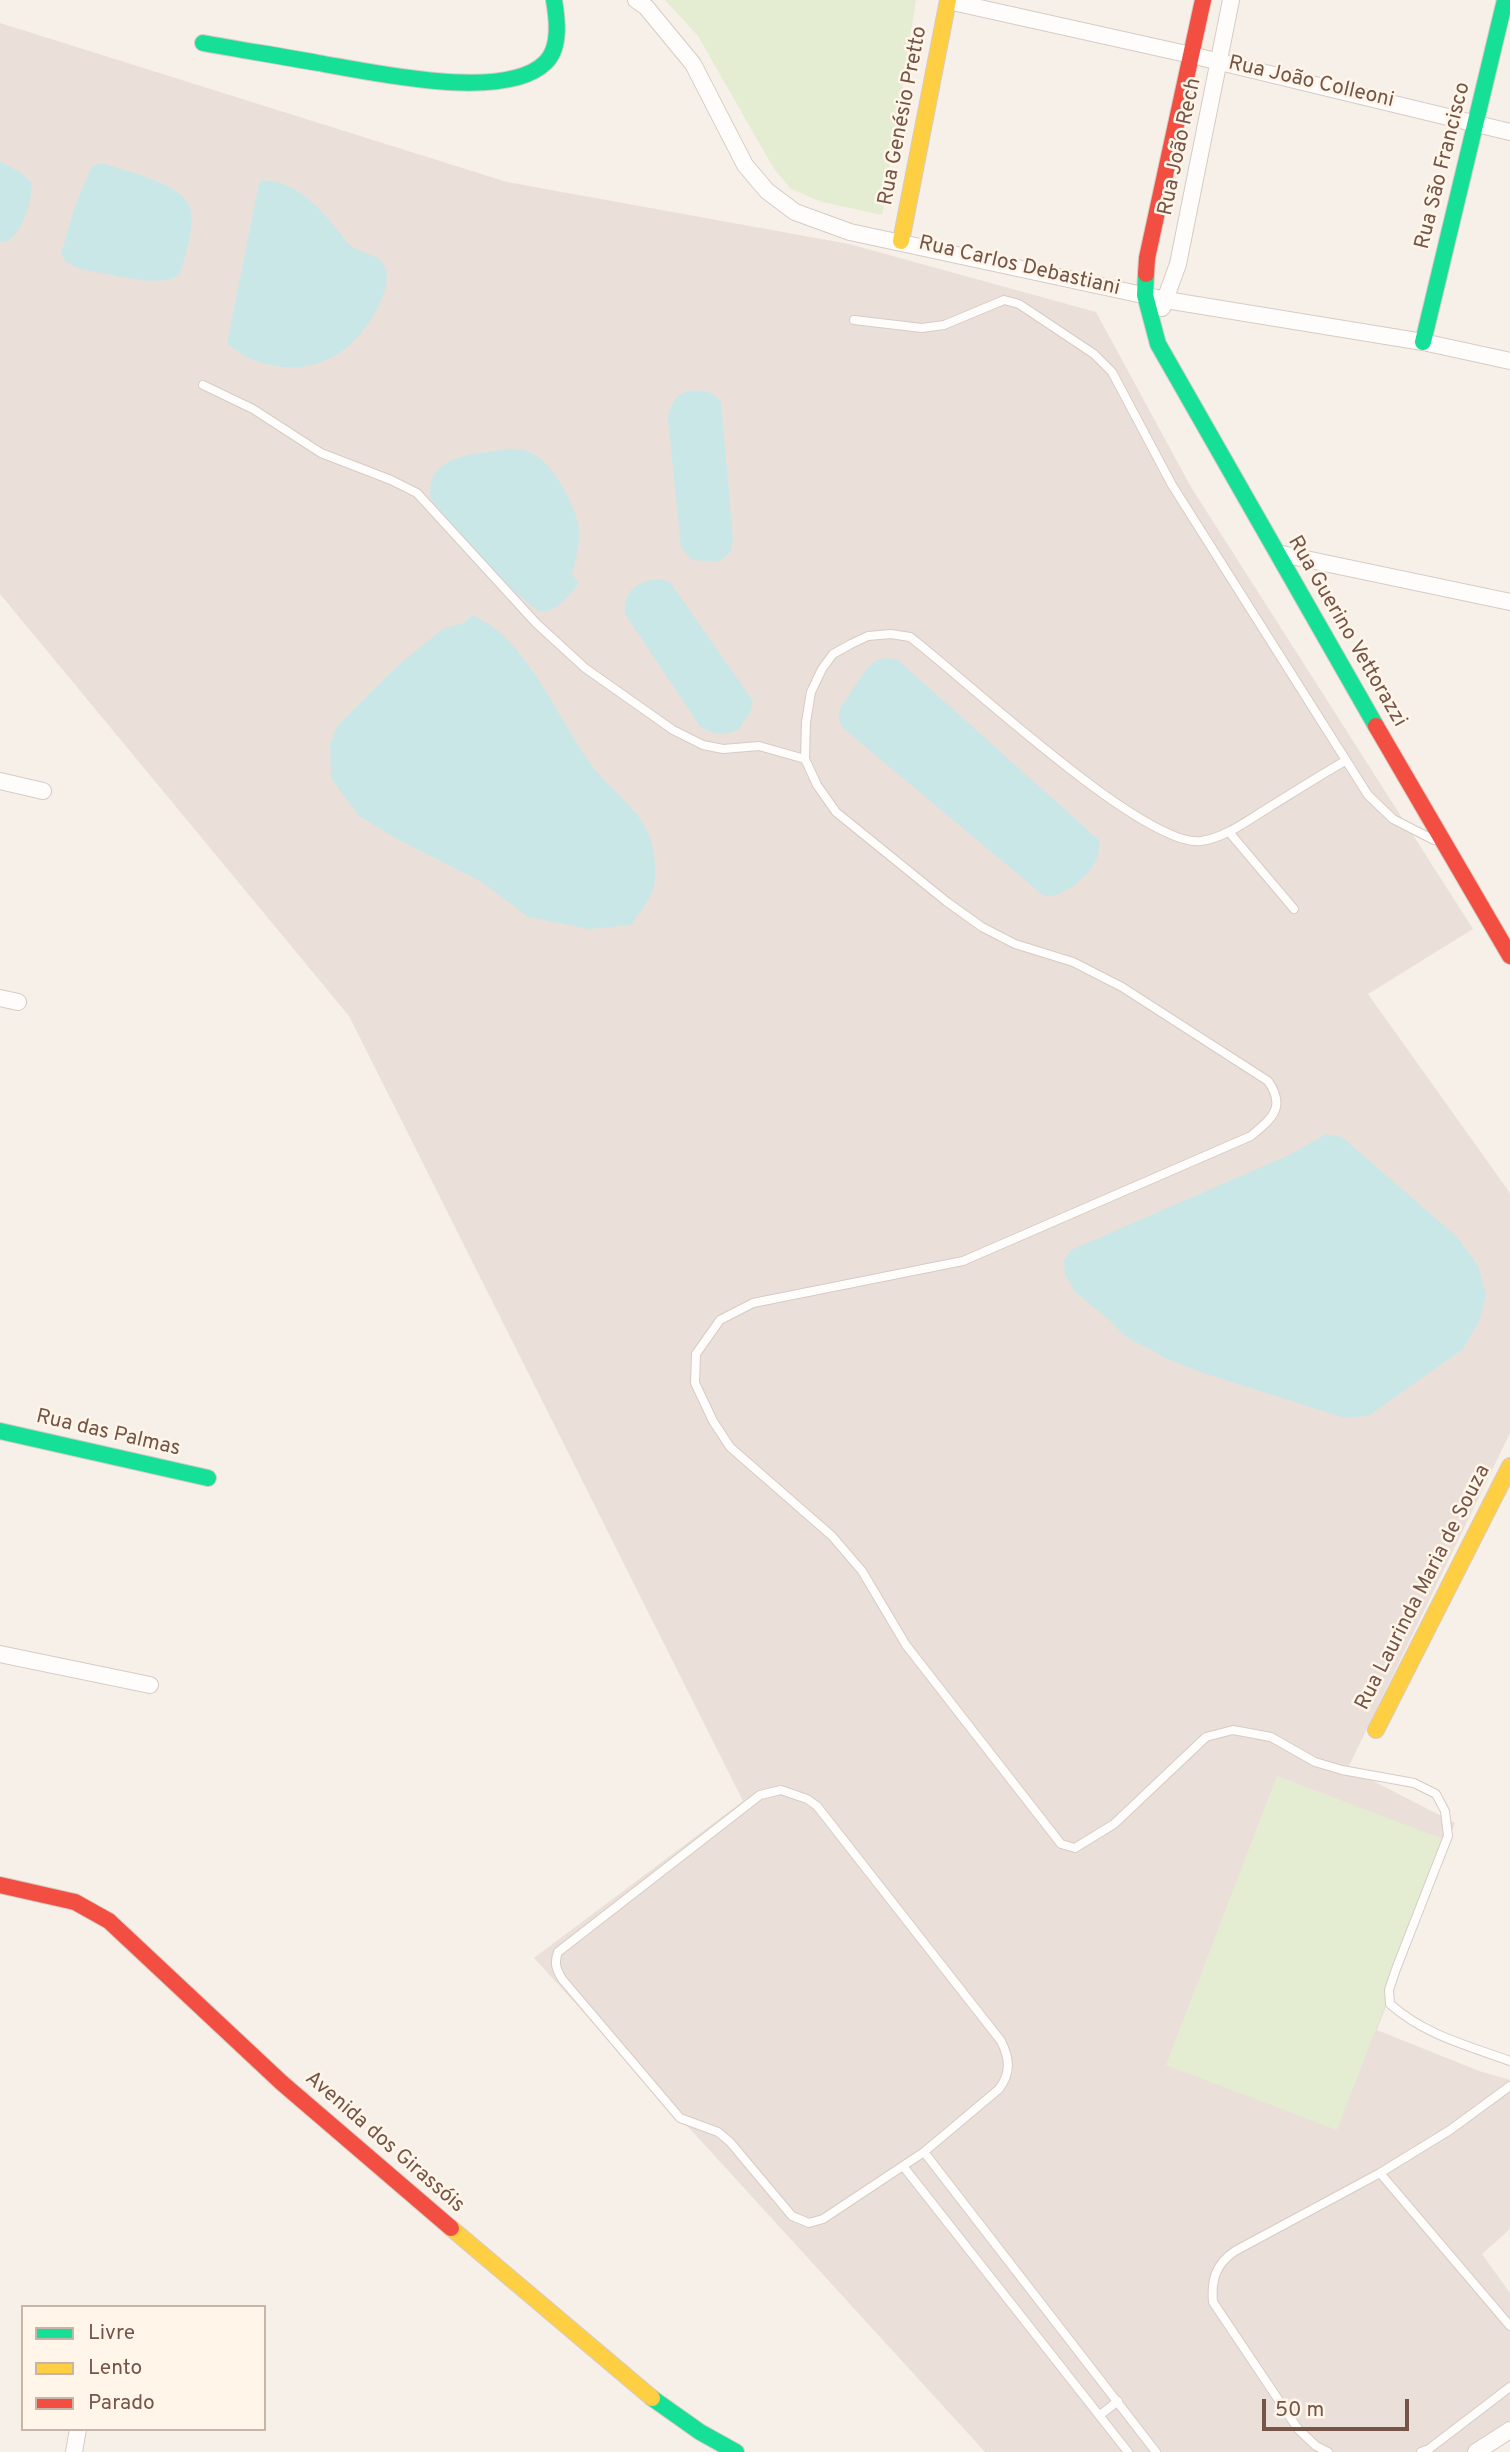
<!DOCTYPE html>
<meta charset="utf-8">
<style>
body{margin:0}
#map{position:relative;width:1510px;height:2452px;overflow:hidden;background:#f7f0e8;font-family:Overpass,sans-serif}
canvas{display:block}
.legend{position:absolute;left:21px;top:2305px;width:245px;height:126px;box-sizing:border-box;background:#fff5e9;border:2px solid #c8b5a8;margin:0;padding:9px 12px;list-style:none;font-size:21px;color:#755547}
.legend li{display:flex;align-items:center;gap:14px;height:35px}
.legend b{width:35px;border:2px solid #c8b5a8}
.scale{position:absolute;left:1262px;top:2399px;width:147px;height:32px;box-sizing:border-box;border:4px solid #755547;border-top:0;padding-left:9px;font-size:21px;line-height:24px;white-space:nowrap;color:#755547;-webkit-text-stroke:5px #fff5e9;paint-order:stroke}
</style>
<div id="map">
<canvas width="1510" height="2452"></canvas>
<ul class="legend">
<li><b style="height:9px;background:#16e098"></b>Livre</li>
<li><b style="height:9px;background:#ffcf43"></b>Lento</li>
<li><b style="height:9px;background:#f24e42"></b>Parado</li>
</ul>
<div class="scale">50 m</div>
</div>
<script>
const ctx = document.querySelector('canvas').getContext('2d');
ctx.lineJoin = 'round';
function fill(path, color) { ctx.fillStyle = color; ctx.fill(path, 'evenodd'); }
function stroke(path, color, width, dash) { ctx.strokeStyle = color; ctx.lineWidth = width; ctx.lineCap = dash ? 'butt' : 'round'; ctx.setLineDash(dash || []); ctx.stroke(path); }
function label(font, color, halo, rows, align = 'center') {
  ctx.font = font + ' Overpass,sans-serif'; ctx.lineWidth = 5; ctx.setLineDash([]); ctx.textBaseline = 'middle'; ctx.strokeStyle = halo; ctx.fillStyle = color; for (const [text, x, y, turn = 0] of rows) {
    ctx.save(); ctx.translate(x, y); ctx.rotate((+turn || 0) * Math.PI / 180); ctx.textAlign = isNaN(turn) ? turn : align; if (halo) ctx.strokeText(text, 0, 0); ctx.fillText(text, 0, 0); ctx.restore();
  }
}
fill(new Path2D(`
 M0,23L507,182L849,244L1096,312L1191,487L1473,929L1368,994L1510,1193V1433L1348,1768L1455,1823L1377,2030L1479,2071L1510,2080V2229L1482,2254L1510,2293V2430L1476,2452H985L534,1958L743,1801L349,1016L0,594Z`), '#eae0d9');
fill(new Path2D(`
 M665,0H916L882,215L822,202L791,189L774,169L698,36Z
 M1277,1776L1448,1841L1337,2130L1166,2065Z`), '#e4edd2');
fill(new Path2D(`
 M0,161L21,173L32,183C31,204 24,227 8,242L0,241Z
 M102,163C125,171 178,182 189,205C197,222 185,257 180,274L169,280L147,281L123,277L77,268L66,262L61,254L75,206L92,166Z
 M263,180C296,181 320,208 339,232C344,238 348,244 354,248C363,254 381,255 385,267C395,292 361,340 341,352C333,357 321,363 312,365C284,372 247,363 227,343L259,183Z
 M688,391C701,390 713,390 721,402L733,539L731,551L719,562L692,560L681,547L668,418C671,404 674,396 688,391Z
 M507,449C517,449 526,450 534,454C553,464 579,510 579,531C580,545 575,561 572,574L579,583C568,596 557,614 538,611L485,567L431,499C424,454 475,455 507,449Z
 M661,579L670,582L753,701L750,713L738,730C724,736 712,735 700,726L625,614C623,589 638,581 661,579Z
 M472,615C527,638 557,718 591,764C609,790 641,809 651,840C655,855 658,879 652,893C647,904 637,915 631,925L590,929L528,917L482,882L397,839L359,816L331,778L330,744L337,726L396,667L444,628L464,623Z
 M886,658L898,660L1100,841C1099,847 1099,853 1097,858C1089,877 1064,898 1044,896L844,729L839,721V710L867,668L876,660Z
 M1326,1134L1342,1137L1456,1236L1478,1265L1486,1295L1480,1319L1463,1349L1368,1416L1345,1418L1203,1373L1165,1358L1125,1336L1107,1318L1075,1292L1065,1274L1064,1260L1071,1250L1291,1154Z`), '#cae7e7');
const lane = new Path2D(`
 M854,320L922,328L944,325L1004,300L1019,304L1094,354L1112,372L1172,485L1368,795L1393,819L1434,840
 M203,385L253,409L321,453L391,480L417,493L536,623L585,668L673,730L703,745L723,749L759,746L805,759
 M1345,761C1319,776 1294,792 1268,808C1248,820 1225,838 1201,841C1144,848 963,677 910,637L891,634L868,636L851,644L833,654L822,669L811,692L806,722L805,759L817,785L836,812L947,902L982,927L1015,944L1073,962L1122,987L1268,1081C1287,1108 1271,1119 1251,1136L963,1261L753,1303L720,1320L696,1354L695,1383L713,1421L730,1447L832,1536L862,1571L906,1645L1061,1844L1075,1848L1114,1824L1206,1737L1233,1730L1271,1737L1315,1762L1342,1770L1414,1783L1436,1794L1445,1811L1448,1836L1396,1969L1389,1990L1390,2004C1425,2035 1466,2045 1510,2061
 M1229,832L1294,909
 M781,1790L807,1799L817,1806L1001,2041C1010,2059 1011,2073 999,2089L924,2152L823,2219L809,2223L792,2216L730,2142L718,2132L680,2118L562,1979C556,1969 554,1963 558,1952L760,1795Z
 M924,2152L1156,2452
 M903,2166L1128,2452
 M1380,2173L1510,2326
 M1100,2415L1118,2401
 M1328,2452L1316,2446L1298,2429L1213,2302C1211,2279 1216,2264 1235,2251L1380,2173L1450,2130L1510,2086
 M1421,2452L1429,2449L1510,2387`);
const street = new Path2D(`
 M636,0L646,7L693,64L745,165L767,191L795,212L850,232L1166,300L1423,342L1510,361
 M948,1L1191,55L1510,132
 M1162,308L1178,264L1231,0
 M1277,553L1510,602
 M0,781L43,791
 M0,998L18,1002
 M0,1654L150,1685
 M74,2452L78,2429
 M1476,2452L1510,2430`);
const fast = new Path2D(`
 M203,43C241,50 280,56 318,63C371,72 506,103 546,62C561,47 557,18 554,0
 M1146,274L1145,295L1158,344L1376,726
 M1423,342L1505,0
 M0,1431L208,1478
 M652,2398L700,2432L736,2452`);
const slow = new Path2D(`
 M901,241L948,0
 M1376,1730L1510,1466
 M451,2228L652,2398`);
const jam = new Path2D(`
 M1146,274L1147,258L1203,0
 M1376,726L1510,956
 M0,1885L75,1902L109,1921L282,2083L451,2228`);
stroke(lane, '#d6cbc5', 10);
stroke(street, '#d6cbc5', 18);
stroke(fast, '#d6cbc4', 18);
stroke(slow, '#d6cbc4', 18);
stroke(jam, '#d6cbc4', 18);
stroke(lane, '#fefdfc', 8);
stroke(street, '#fefdfc', 16);
stroke(fast, '#16e098', 16);
stroke(slow, '#ffcf43', 16);
stroke(jam, '#f24e42', 16);
label('21px', '#755547', '#fff5e9', [
 ["Rua João Colleoni",1311,83,13],
 ["Rua Genésio Pretto",904,116,-79],
 ["Rua João Rech",1181,147,-78],
 ["Rua São Francisco",1444,166,-76],
 ["Rua Carlos Debastiani",1019,267,13],
 ["Rua Guerino Vettorazzi",1346,632,60],
 ["Rua das Palmas",108,1434,13],
 ["Rua Laurinda Maria de Souza",1424,1588,-63],
 ["Avenida dos Girassóis",384,2143,41]
]);
</script>
